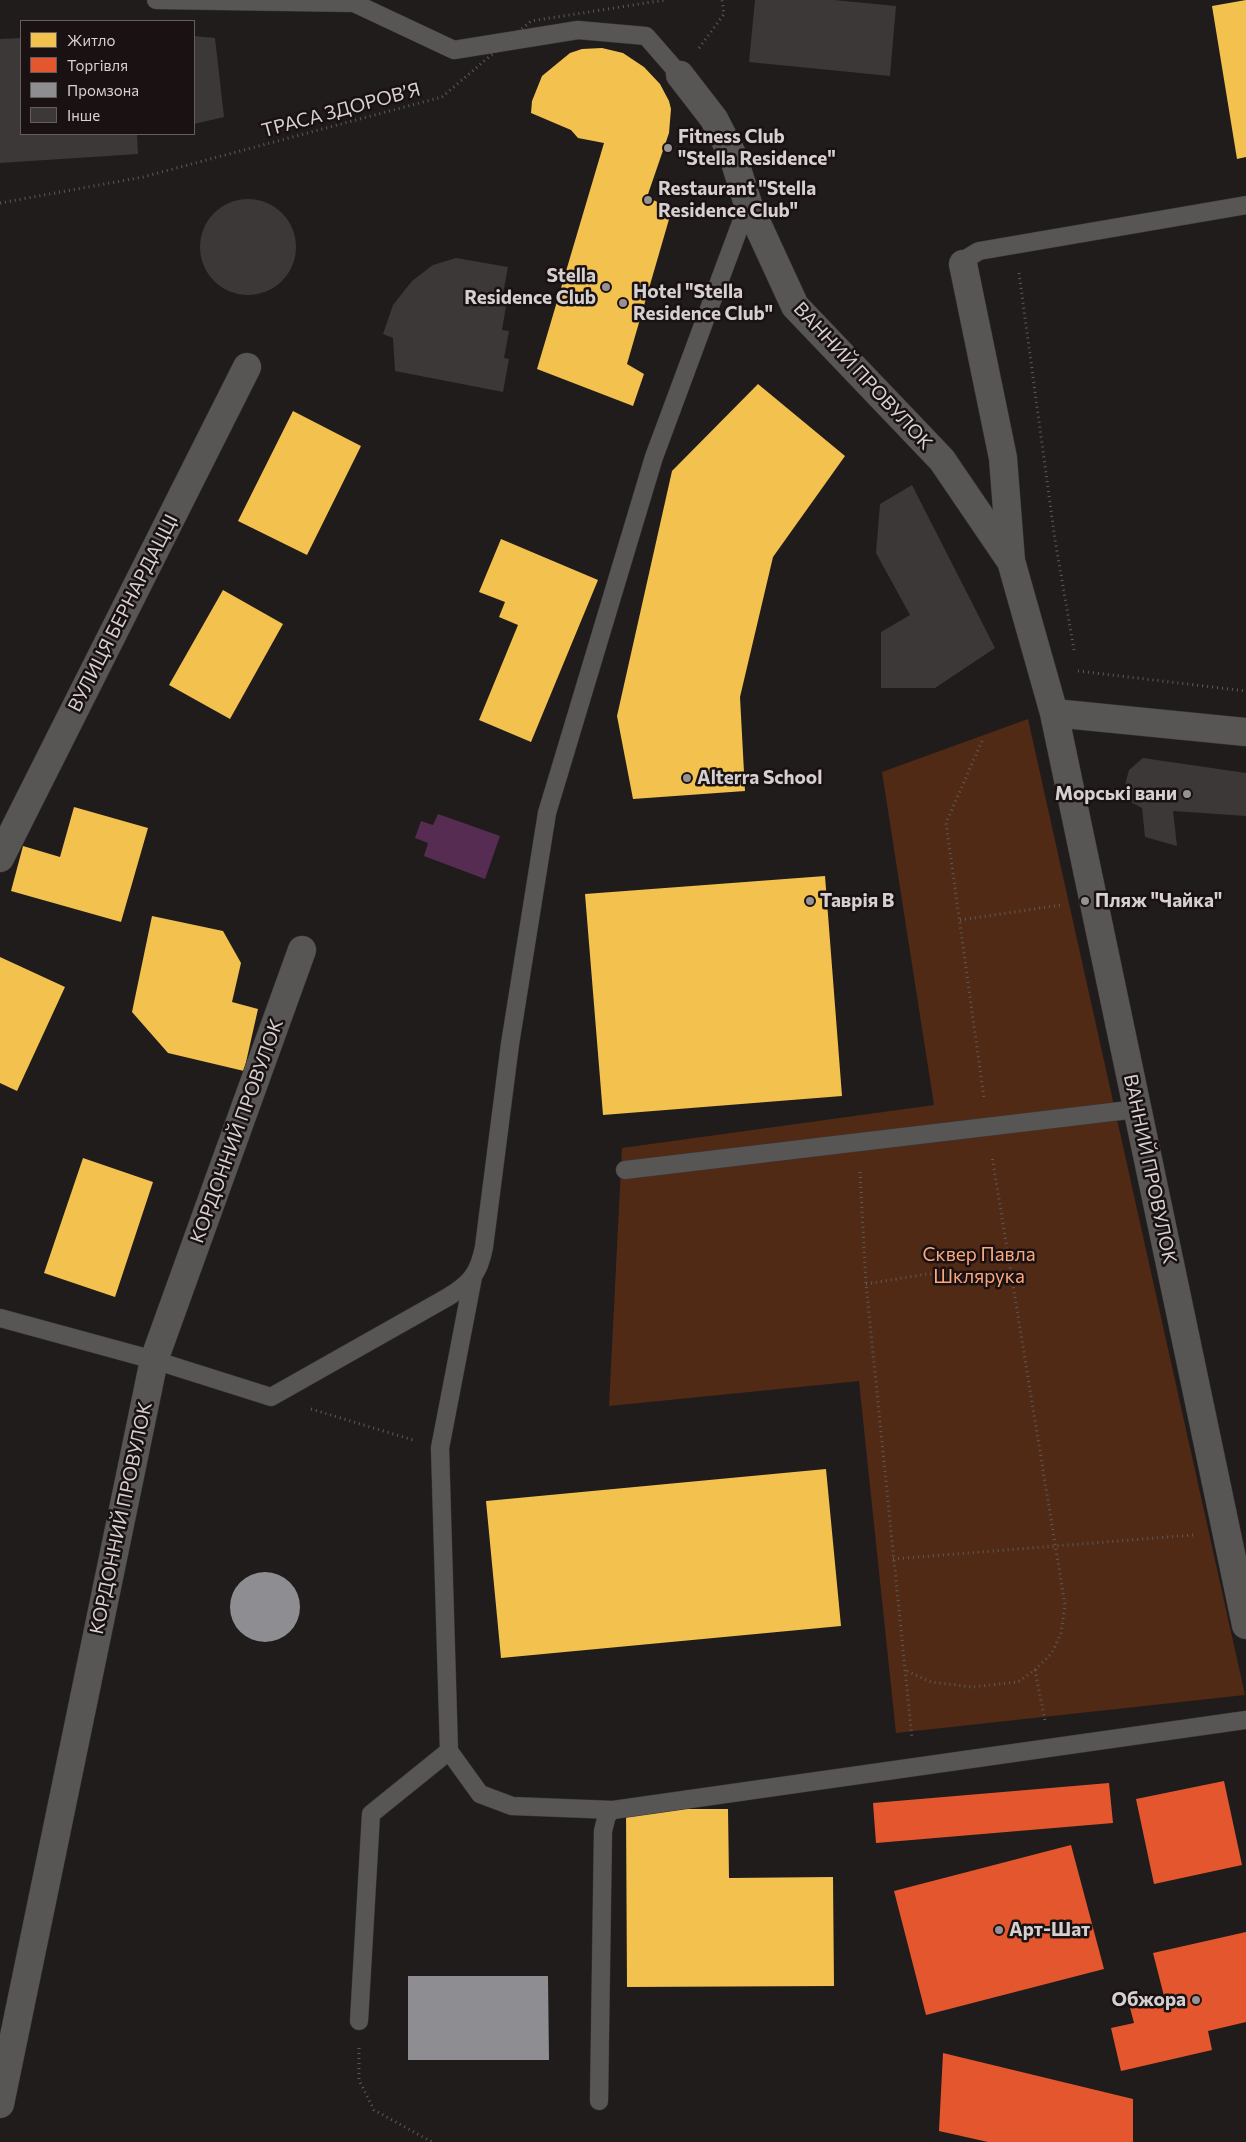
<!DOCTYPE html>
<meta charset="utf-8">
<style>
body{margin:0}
#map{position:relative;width:1246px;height:2142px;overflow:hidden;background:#211c1c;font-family:Commissioner,sans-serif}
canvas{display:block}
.legend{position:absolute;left:20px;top:20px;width:175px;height:115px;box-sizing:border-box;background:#191112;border:1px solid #655d5e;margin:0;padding:6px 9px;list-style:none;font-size:15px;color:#d6d0d0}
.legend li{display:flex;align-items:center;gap:10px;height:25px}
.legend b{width:25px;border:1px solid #655d5e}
</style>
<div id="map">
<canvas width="1246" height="2142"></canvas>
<ul class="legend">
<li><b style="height:14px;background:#f2c14e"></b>Житло</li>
<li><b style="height:14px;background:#e4572e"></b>Торгівля</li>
<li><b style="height:14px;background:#8d8d92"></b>Промзона</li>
<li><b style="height:14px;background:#3c3838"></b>Інше</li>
</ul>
</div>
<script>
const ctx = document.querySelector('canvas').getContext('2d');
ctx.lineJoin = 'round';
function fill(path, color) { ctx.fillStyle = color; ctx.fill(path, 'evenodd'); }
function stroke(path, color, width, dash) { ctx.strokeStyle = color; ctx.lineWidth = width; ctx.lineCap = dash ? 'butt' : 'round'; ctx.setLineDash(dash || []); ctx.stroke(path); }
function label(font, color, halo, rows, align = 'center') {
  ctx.font = font + ' Commissioner,sans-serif'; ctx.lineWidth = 5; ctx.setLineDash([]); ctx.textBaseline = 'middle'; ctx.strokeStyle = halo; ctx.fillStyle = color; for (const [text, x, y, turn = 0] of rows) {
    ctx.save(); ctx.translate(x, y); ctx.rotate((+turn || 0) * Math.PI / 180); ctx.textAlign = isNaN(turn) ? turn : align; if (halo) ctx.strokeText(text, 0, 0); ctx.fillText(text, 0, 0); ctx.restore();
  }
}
fill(new Path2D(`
 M1028,719L1245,1695L896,1733L859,1381L609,1406L622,1148L934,1105L882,772Z`), '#512a16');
fill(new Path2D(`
 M438,814L500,836L485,879L424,856L428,843L415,838L421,821L433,825Z`), '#572c52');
fill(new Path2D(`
 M1246,0V157L1237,159L1212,6Z
 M602,48L623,53L644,67L660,84L669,101L671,109L669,133L647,197L672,209L627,364L644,374L633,406L537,369L604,143L578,138L571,130L531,113L532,101L542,76L570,53L582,49Z
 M758,384L845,456L773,557L740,697L745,791L633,799L617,716L672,471Z
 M293,411L361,446L307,555L238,521Z
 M501,539L598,580L531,742L479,720L518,625L499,617L505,602L479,592Z
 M223,590L283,624L230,719L169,685Z
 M74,807L148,828L121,922L11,891L23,846L60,857Z
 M825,876L842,1096L603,1115L585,894Z
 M152,916L223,931L241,963L232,1002L258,1009L244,1071L168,1053L132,1012Z
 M0,957L65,987L17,1091L0,1083Z
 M83,1158L153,1182L115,1297L44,1273Z
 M826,1469L841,1626L501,1658L486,1501Z
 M626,1809H728L729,1878L833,1877L834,1986L627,1987Z`), '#f2c14e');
fill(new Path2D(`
 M1224,1781L1242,1865L1154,1884L1136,1799Z
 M1109,1783L1113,1823L876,1843L873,1803Z
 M1071,1845L1104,1969L926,2015L894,1891Z
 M1246,1932V2022L1208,2031L1212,2050L1121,2071L1111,2028L1134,2023L1129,2004L1164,1996L1153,1953Z
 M943,2053L1133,2099V2142H988L939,2131Z`), '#e4572e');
fill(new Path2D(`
 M230 1607a35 35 0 1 1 70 0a35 35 0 1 1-70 0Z
 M408,1976H548L549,2060H408Z`), '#8d8d92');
fill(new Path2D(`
 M755,0H834L896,6L890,76L749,62Z
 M194,36L215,38L224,117L194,124Z
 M21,38V134H137L138,154L0,163V39Z
 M200 247a48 48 0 1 1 96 0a48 48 0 1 1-96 0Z
 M456,258L508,267L502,299L507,300L502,330L509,331L504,358L509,359L503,392L395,371L393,338L383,334L393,305L412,281L433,265Z
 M912,485L995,648L935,688H881V632L910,615L876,553L880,504Z
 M1143,758L1246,773V816L1173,811L1177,846L1145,837L1142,808L1131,802L1125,785L1129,770Z`), '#3c3838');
const lane = new Path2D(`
 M156,0L354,3L454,50L578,30L646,36L680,75
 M963,264L969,257L979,251L1246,205
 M625,1170L1137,1109
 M473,1277L440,1448L449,1751L480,1794L512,1806L613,1810
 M0,1318L154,1360L271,1397L448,1297C471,1283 479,1273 484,1247L510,1044L547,813L654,457L748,204
 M359,2021L371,1814L449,1751
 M599,2101L603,1831L607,1815L613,1810L1246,1720`);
const street = new Path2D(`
 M680,75L714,119L733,156L748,204L795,306L942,460L1010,560
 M963,264L1003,458L1011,561L1054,713L1246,1625
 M1054,713L1246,732
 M0,858L247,367
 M0,2104L154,1360L302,950`);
stroke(lane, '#3b3637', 19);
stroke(street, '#3b3637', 29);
stroke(new Path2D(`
 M699,48L724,14L722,0
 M0,203L143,177L442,97
 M1019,273L1055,540L1074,650
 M1078,671L1246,691
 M982,741L946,823L984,1098
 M960,920L1061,905
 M860,1172L866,1284L912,1738
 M866,1284L927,1274L1011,1277
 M311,1409L413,1440
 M893,1559L1193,1535
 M1035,1670L1045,1721
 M907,1671L931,1682L972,1687L1018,1682L1035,1670L1052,1653L1061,1633L1065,1605L992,1156
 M359,2048V2080L374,2110L432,2142`), '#5d5a5a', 3, [1, 4]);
stroke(lane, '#585555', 18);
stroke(street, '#585555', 28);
stroke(new Path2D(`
 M442,97L531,21L665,0`), '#5d5a5a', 3, [1, 4]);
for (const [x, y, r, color] of [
 [668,148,5,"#979191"],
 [648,200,5,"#979191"],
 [606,287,5,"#979191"],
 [623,303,5,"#979191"],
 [687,778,5,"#979191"],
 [1187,794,5,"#979191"],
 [810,901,5,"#979191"],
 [1085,901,5,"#979191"],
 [999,1930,5,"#979191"],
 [1196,2000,5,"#979191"]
]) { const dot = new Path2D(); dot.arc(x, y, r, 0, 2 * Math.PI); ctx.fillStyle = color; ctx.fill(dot); stroke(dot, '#191112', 2); }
label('19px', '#d6d0d0', '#191112', [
 ["ТРАСА ЗДОРОВ’Я",341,110,-15],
 ["ВАННИЙ ПРОВУЛОК",863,376,47],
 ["ВУЛИЦЯ БЕРНАРДАЦЦІ",123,613,-63],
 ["КОРДОННИЙ ПРОВУЛОК",237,1131,-70],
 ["ВАННИЙ ПРОВУЛОК",1150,1169,78],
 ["КОРДОННИЙ ПРОВУЛОК",121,1518,-78]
]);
label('bold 19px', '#d6d0d0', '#191112', [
 ["Fitness Club",678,137],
 ["\"Stella Residence\"",678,159],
 ["Restaurant \"Stella",658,189],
 ["Residence Club\"",658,211],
 ["Stella",596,276,"right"],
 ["Residence Club",596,298,"right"],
 ["Hotel \"Stella",633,292],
 ["Residence Club\"",633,314],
 ["Alterra School",697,778],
 ["Морські вани",1177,794,"right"],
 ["Таврія В",820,901],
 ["Пляж \"Чайка\"",1095,901],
 ["Арт-Шат",1009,1930],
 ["Обжора",1186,2000,"right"]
], 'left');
label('19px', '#fea67c', '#191112', [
 ["Сквер Павла",979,1255],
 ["Шклярука",979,1277]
]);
</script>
